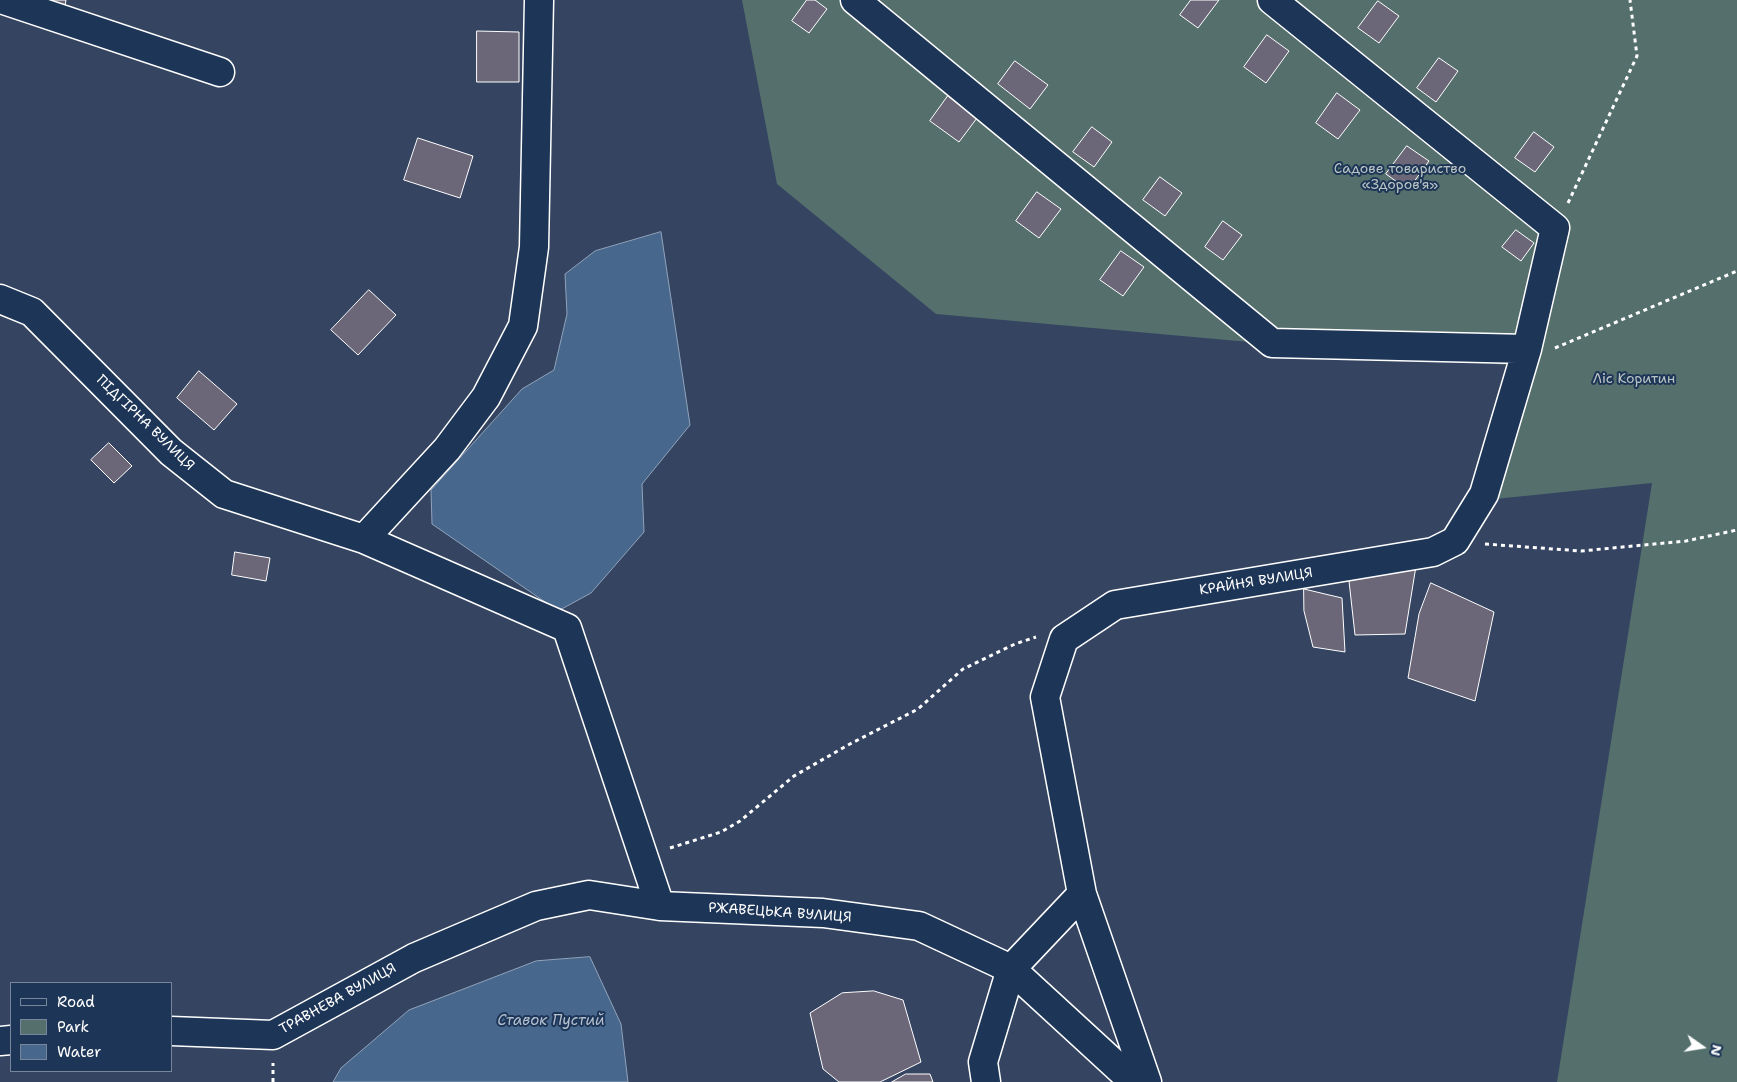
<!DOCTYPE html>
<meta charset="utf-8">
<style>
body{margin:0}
#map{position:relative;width:1737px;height:1082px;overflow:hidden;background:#344461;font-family:"Shantell Sans",sans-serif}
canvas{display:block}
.legend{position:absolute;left:10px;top:982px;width:162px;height:90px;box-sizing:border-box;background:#1d3557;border:1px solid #77869a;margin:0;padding:6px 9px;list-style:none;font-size:15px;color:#fff}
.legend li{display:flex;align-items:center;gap:10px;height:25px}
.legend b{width:25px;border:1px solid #77869a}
.north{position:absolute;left:1677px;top:1022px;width:50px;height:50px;-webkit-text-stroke:4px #1d3557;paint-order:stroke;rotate:103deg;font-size:14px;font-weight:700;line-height:20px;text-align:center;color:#fff}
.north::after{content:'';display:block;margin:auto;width:18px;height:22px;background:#fff;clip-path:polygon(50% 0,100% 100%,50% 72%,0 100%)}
</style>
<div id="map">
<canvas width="1737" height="1082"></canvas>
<ul class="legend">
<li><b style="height:6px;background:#1d3557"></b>Road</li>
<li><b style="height:14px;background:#546f6c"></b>Park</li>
<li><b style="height:14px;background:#48678d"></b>Water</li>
</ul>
<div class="north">N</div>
</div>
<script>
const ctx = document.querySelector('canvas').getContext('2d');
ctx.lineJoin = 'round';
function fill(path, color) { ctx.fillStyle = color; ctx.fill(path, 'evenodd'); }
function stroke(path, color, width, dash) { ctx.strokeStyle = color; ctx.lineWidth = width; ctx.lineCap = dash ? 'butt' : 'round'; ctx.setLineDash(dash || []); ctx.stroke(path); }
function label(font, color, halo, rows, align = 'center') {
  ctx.font = font + ' "Shantell Sans",sans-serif'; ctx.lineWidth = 4; ctx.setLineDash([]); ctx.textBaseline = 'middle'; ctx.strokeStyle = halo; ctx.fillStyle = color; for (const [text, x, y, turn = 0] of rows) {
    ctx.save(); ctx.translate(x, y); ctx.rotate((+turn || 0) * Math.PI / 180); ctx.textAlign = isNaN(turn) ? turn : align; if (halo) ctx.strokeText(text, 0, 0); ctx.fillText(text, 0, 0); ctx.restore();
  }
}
fill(new Path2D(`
 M742,0H1737V1082H1557L1652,483L1495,499L1529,367L936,314L777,184Z`), '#546f6c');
const water = new Path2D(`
 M661,232L690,425L642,484L644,532L591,593L558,611L432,524L431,490L522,389L554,370L567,314L565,274L595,251Z
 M590,957L621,1024L628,1082H333L341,1068L409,1010L536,961Z`);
fill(water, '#48678d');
stroke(water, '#91a4bb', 1);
const building = new Path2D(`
 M37,0H66L65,6Z
 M807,0H815L827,9L809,33L792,21Z
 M1191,0H1219L1198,28L1180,15Z
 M1378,1L1399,16L1379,43L1358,28Z
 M477,31L519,32V82H477Z
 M1267,35L1289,51L1266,83L1244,67Z
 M1439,58L1458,71L1436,102L1417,88Z
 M1015,61L1048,85L1030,109L998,84Z
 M1337,93L1360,110L1338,139L1316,123Z
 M948,96L977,118L959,142L930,121Z
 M1092,127L1112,142L1094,167L1073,152Z
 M1534,132L1554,147L1535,172L1515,158Z
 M418,138L473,156L460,198L404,180Z
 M1407,146L1429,161L1408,190L1386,174Z
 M1160,177L1182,193L1165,216L1143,200Z
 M1037,192L1061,209L1039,238L1016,221Z
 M1223,221L1242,235L1223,260L1205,247Z
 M1516,230L1534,243L1521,261L1502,247Z
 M1121,251L1144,267L1123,296L1100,280Z
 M369,290L396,315L358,355L331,330Z
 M199,371L237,404L214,430L177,398Z
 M109,443L132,466L114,483L91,460Z
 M235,552L270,558L266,581L232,575Z
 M1358,565L1416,566L1405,634L1355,635L1349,581Z
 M1431,583L1494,612L1475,701L1408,678L1419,614Z
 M1304,589L1342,598L1345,652L1313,647L1304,611Z
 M874,991L903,1000L921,1062L880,1082H839L823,1069L810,1013L842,993Z
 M906,1074H930L933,1082H892Z`);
fill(building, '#6b6678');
stroke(building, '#fff', 1);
const minor = new Path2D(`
 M4,0L220,72
 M855,0L1272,343L1527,349
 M0,299L32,312L171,452L224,494L364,539L567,628L660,906
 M364,539L447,449L486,397L523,326L534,247L539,0
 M171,1031L273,1035L414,958L536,906L589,895L660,906L823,913L919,926L1011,969L1134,1082
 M0,1041L11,1040
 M986,1082L983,1062L1011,969L1082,894
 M1147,1082L1082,894L1045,697L1064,639L1115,605L1433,552L1455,541L1484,494L1527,349L1555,228L1272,0`);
stroke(minor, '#fff', 31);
stroke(new Path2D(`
 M1568,203L1637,56L1630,0
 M1555,348L1737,271
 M1485,544L1581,551L1686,541L1737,530
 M670,848L721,832L740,821L794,776L848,745L918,709L963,669L1015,644L1036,637
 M273,1082V1063`), '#fff', 3, [4, 4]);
stroke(minor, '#1d3557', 28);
label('14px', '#bbc5c4', '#1d3557', [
 ["Садове товариство",1400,169],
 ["«Здоров'я»",1400,185],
 ["Ліс Коритин",1634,379]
]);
label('14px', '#fff', '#1d3557', [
 ["ПІДГІРНА ВУЛИЦЯ",145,423,44],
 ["КРАЙНЯ ВУЛИЦЯ",1256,582,-9],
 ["РЖАВЕЦЬКА ВУЛИЦЯ",780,913,4],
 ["ТРАВНЕВА ВУЛИЦЯ",338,999,-29]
]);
label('italic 15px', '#b6c2d1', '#1d3557', [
 ["Ставок Пустий",551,1021]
]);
</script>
